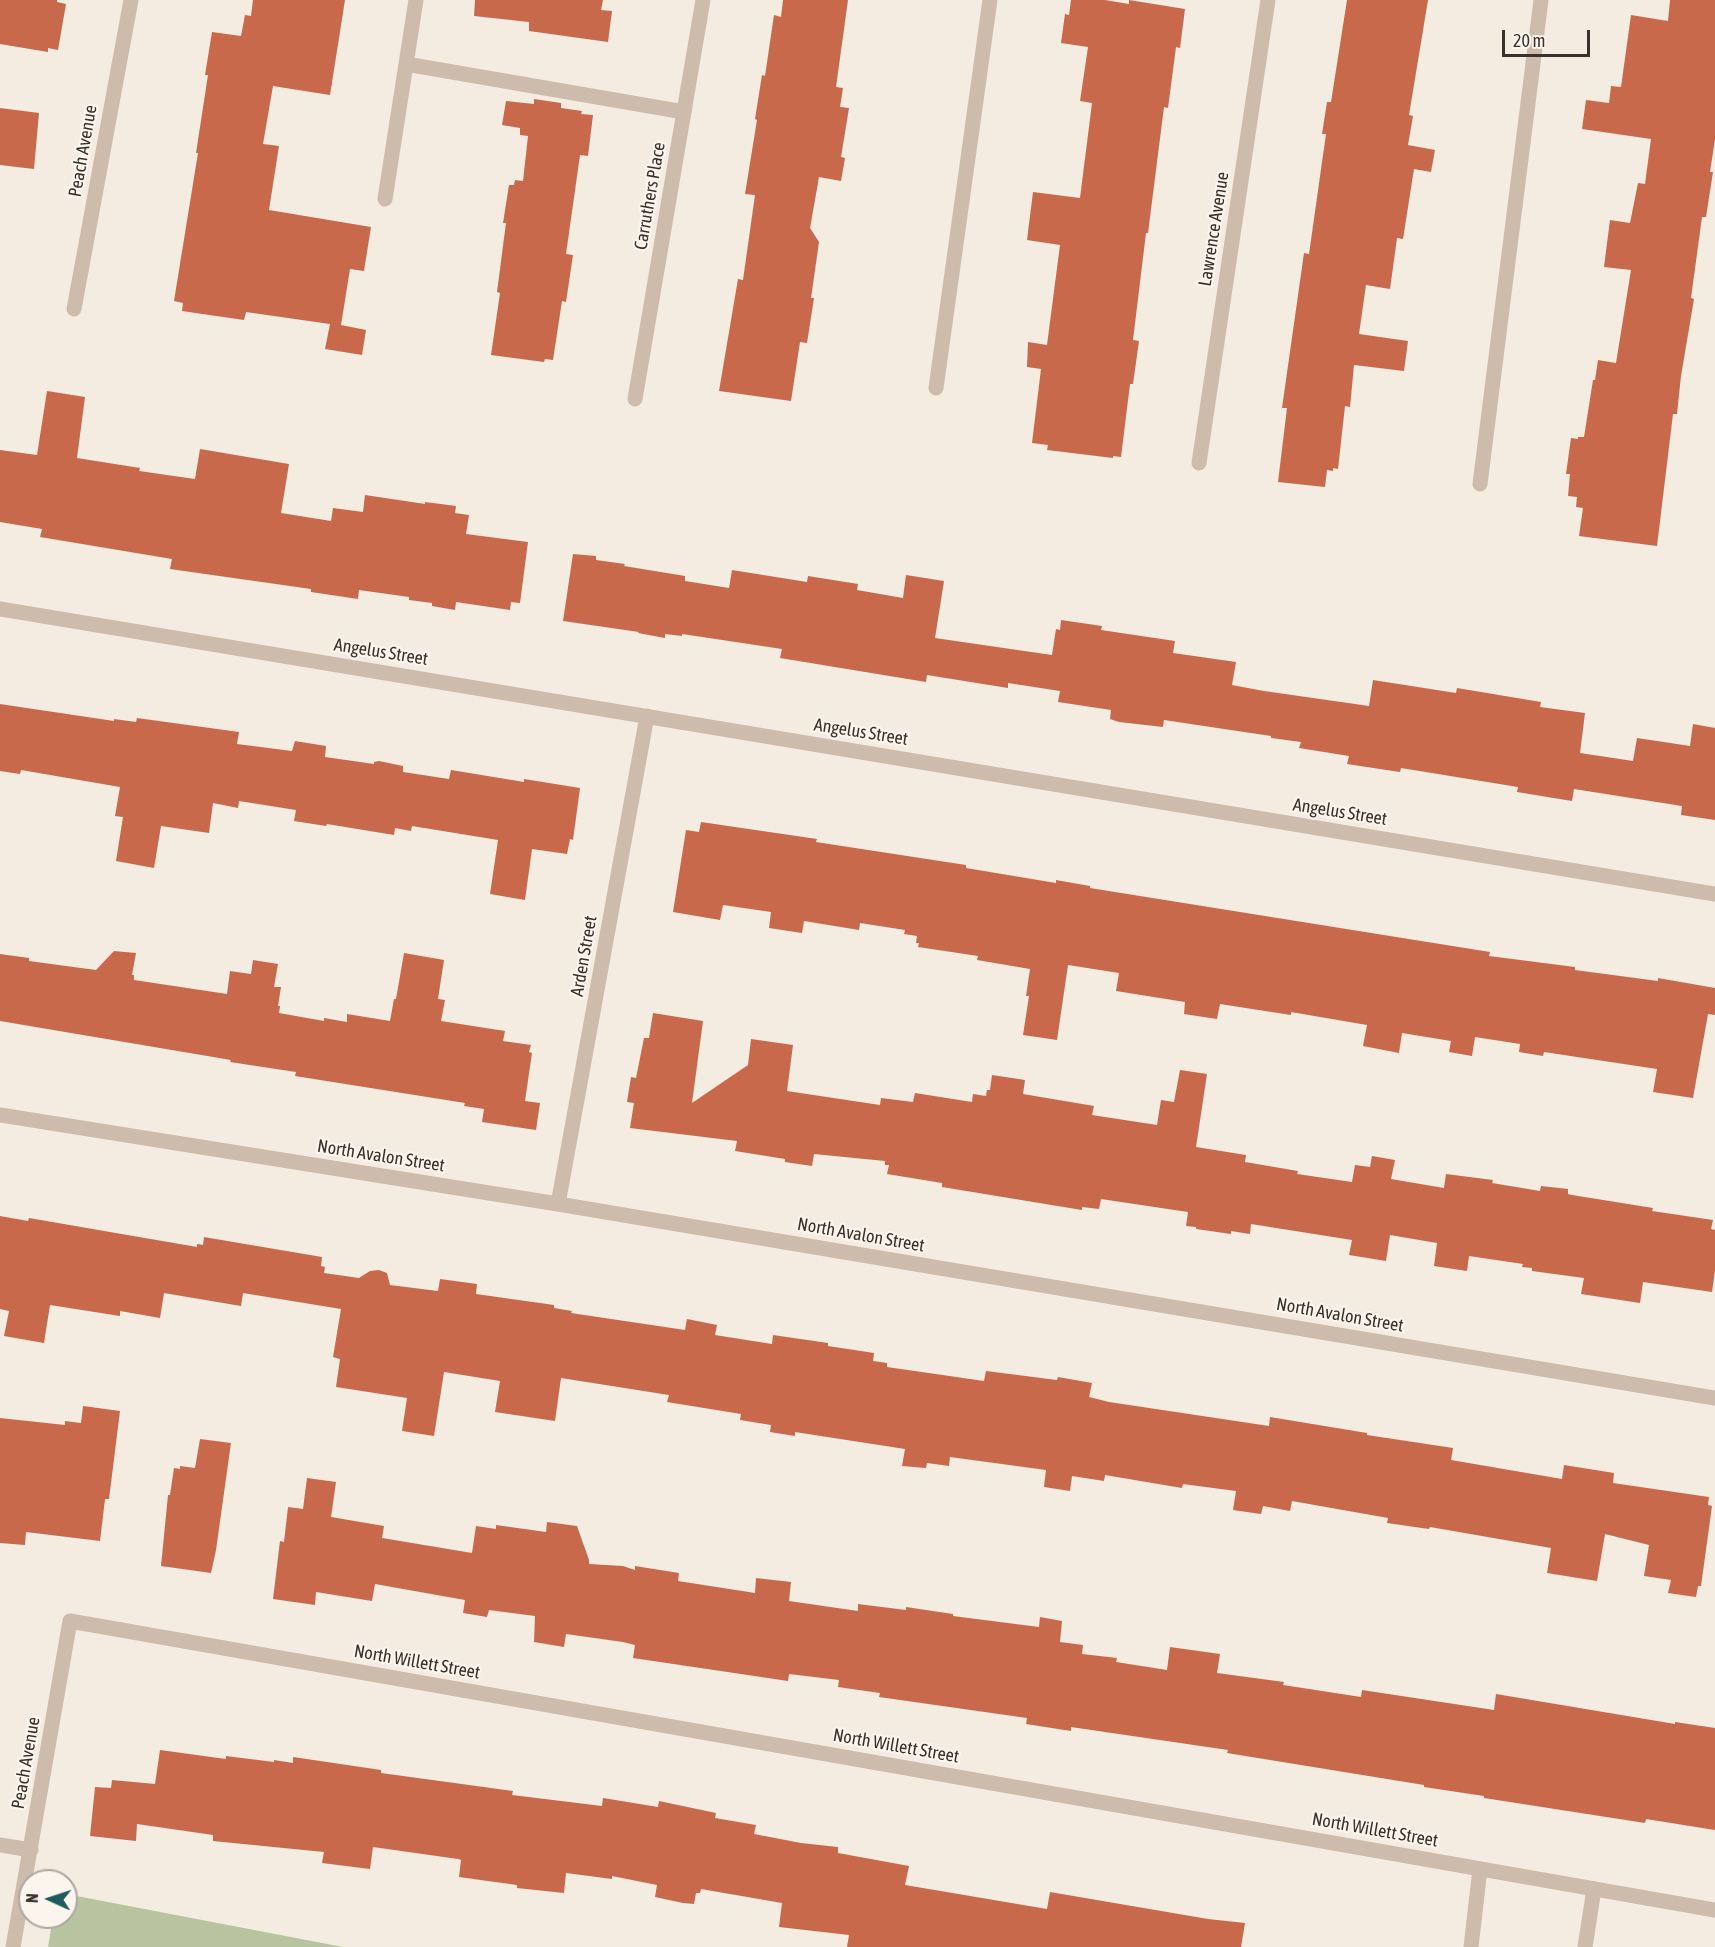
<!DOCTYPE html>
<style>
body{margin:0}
#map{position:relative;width:1715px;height:1947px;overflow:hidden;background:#f4ebe1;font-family:"Asap Condensed",sans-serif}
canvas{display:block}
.north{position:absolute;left:18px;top:1869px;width:60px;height:60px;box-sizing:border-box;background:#fbf5ee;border:2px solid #aea6a0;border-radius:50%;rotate:273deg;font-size:16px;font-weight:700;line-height:24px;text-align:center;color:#3b302b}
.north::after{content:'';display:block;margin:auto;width:21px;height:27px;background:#1f5a5e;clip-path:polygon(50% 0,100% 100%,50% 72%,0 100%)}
.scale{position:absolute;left:1502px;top:30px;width:88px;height:27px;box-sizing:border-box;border:3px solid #3b302b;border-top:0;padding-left:8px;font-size:18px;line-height:21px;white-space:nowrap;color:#3b302b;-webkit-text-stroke:4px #fbf5ee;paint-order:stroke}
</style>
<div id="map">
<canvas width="1715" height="1947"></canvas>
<div class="north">N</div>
<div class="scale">20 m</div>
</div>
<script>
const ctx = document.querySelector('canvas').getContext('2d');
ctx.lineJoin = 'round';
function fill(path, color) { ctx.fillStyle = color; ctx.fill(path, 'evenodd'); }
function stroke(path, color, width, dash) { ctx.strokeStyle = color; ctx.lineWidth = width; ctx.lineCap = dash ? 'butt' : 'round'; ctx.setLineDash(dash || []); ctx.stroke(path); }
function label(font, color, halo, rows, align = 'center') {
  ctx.font = font + ' "Asap Condensed",sans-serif'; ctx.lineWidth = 4.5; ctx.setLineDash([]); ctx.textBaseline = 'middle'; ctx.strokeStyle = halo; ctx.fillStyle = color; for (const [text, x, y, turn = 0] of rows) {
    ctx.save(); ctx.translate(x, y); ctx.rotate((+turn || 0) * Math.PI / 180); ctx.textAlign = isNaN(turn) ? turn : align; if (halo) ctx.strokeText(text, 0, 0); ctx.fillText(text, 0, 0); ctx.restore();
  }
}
fill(new Path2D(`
 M66,1894L343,1947H48L53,1917H66Z`), '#b8c4a0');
fill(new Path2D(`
 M0,0H57V2L66,4L58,50L48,48V52L0,44Z
 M253,0H345L330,95L273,86L263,144L279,146L269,210L371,227L364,271L350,269L341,325L366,330L362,355L325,349L330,324L246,312L244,320L182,311L183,303L174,301L198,153H196L208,75H205L212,32L241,36L245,15L251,16Z
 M475,0H603L601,10L612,11L608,42L529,31V22L474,16Z
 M783,0H848L836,87L843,88L840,107L849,108L841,157L845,158L841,181L819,177L810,228L819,242L811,298H814L807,343L800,342L791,401L719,391L738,279L743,280L755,195L745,194L757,120L755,119L762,75L765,76L774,15L781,17Z
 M1071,0H1105L1129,4V0L1185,9L1180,48L1176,47L1168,108L1164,107L1148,233H1146L1133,340L1139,341L1133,384H1130L1121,457L1113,456V458L1047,450L1048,445L1032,443L1041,369L1027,367L1028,342L1047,345L1060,245L1027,240L1033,192L1080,198L1092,103L1080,101L1088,47L1061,43L1065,14L1069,15Z
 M1347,0H1428L1409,115L1413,116L1408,145L1435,150L1431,172L1414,169L1403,239L1397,238L1390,289L1366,285L1359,334L1408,341L1404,371L1354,365L1350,407L1345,406L1338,469L1333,468V471L1327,470L1325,487L1278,482L1287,408H1282L1304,253L1309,254L1326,134H1322L1327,102H1331Z
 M1670,0H1715V139L1710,172H1713L1706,217H1702L1691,298L1694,299L1681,376L1677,414H1673L1657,546L1579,536L1583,508L1576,507L1577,497L1568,496L1570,474H1566L1571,438L1578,439V437H1584L1593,380H1595L1598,360L1616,363L1631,270L1604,267L1610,220L1630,223L1638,183L1645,184L1651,139L1582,129L1586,100L1609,103L1611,86L1621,87L1631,15L1668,21Z
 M534,99L561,103V108L582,111L581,114L593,115L588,156L580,155L566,254L573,255L566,302L562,301L553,360L545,359L544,362L491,355L500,293L497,292L506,223H503L509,185H514L515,180L523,181L528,136L520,135V128L502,125L506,101L534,104Z
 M0,108L39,113L34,169L0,165Z
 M47,391L85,397L77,458L140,468L139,471L195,479L200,449L289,464L281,513L331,521L333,508L363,512L365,495L425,504V502L456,506L455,513L469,515L466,534L528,542L520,603L511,602L510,610L456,602L455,610L432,606V603L409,600V597L359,590L358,599L311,592V589L170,569L172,559L40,537L42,529L0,522V450L37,455Z
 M573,554L596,556V560L625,564L624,566L685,576V581L729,588L732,570L807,582L808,576L858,584L857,590L903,598L906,575L944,581L935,638L1052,655L1056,629L1060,630L1061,620L1102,626L1101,630L1175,641L1173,653L1236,662L1232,685L1264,691L1369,706L1373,680L1456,693L1457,688L1541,702L1540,707L1585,713L1580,753L1633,761L1637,738L1690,746L1693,724L1715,728V820L1681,815L1682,806L1574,789L1572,801L1517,792L1518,787L1401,768L1400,772L1347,764L1349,756L1299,748L1301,742L1271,738V736L1164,720L1163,727L1119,722L1110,719L1111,710L1058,702L1060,691L1008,683V688L927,675L926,682L780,658L782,649L689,635L682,634V636L665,634V638L638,633L639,632L563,621Z
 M0,704L114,721V719L136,722L137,718L239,732L237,744L292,751L295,741L326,746L325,757L374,764V762L379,761L403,766V772L449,779L451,770L524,782V779L580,788L573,840L570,839L567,854L532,849L525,900L490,894L498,840L412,826L411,831L395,828L394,835L327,824L326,826L294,821L296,810L239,801L238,808L213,803L209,833L161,826L154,868L116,861L123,817L115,816L120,787L21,770L20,774L0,771Z
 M701,822L817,839L816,842L966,865V868L1056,883V880L1090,886V888L1490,952L1489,956L1575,967V970L1658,981V978L1715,988V1015L1708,1014L1693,1098L1653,1092L1657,1069L1544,1052L1543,1056L1519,1052L1520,1044L1475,1037L1472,1056L1449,1052L1451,1041L1402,1033L1399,1053L1363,1046L1367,1025L1291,1012V1015L1220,1004L1217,1019L1184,1014L1185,1002L1116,991L1119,973L1068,965L1057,1040L1023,1035L1029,996H1026L1030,969L977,960L978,956L918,947L919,943H916L917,936L904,934L905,930L860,923L859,930L804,921L802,933L769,928L771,912L723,905L720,920L673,912L686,830L699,832Z
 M114,951L136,953L132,975H134V980L227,994L230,971L251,974L253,960L278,964L274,987H281L278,1006H280L279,1013L324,1021V1018L347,1022V1014L390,1021L394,999H396L404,953L444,960L438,999L445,1000L441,1021L505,1031L503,1041L531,1045L529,1052L532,1053L525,1101L540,1103L536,1130L482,1122L484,1109L464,1106L465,1103L295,1076L296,1072L230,1062L231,1060L0,1021V954L29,958V961L96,970Z
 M653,1013L703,1021L692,1103L748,1065L751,1039L793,1045L787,1091L880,1105L881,1098L913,1102L915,1093L972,1102L973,1094L986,1096L987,1090H990L992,1075L1025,1080L1023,1094L1094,1106L1092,1115L1157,1125L1161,1100L1174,1102L1180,1070L1207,1074L1196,1147L1246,1155L1245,1162L1298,1171L1297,1174L1352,1182L1355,1165L1370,1167L1372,1156L1395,1160L1391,1179L1444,1188L1446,1174L1493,1180L1492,1183L1540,1191L1541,1186L1568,1189V1194L1572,1195L1653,1208L1652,1211L1713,1220L1711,1229L1715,1230V1270L1712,1292L1643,1282L1640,1303L1581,1294L1584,1278L1532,1271V1268L1522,1267L1523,1264L1469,1256L1467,1271L1434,1266L1437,1243L1390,1235L1386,1261L1349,1255L1352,1240L1251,1224L1250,1234L1231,1231V1234L1196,1229V1227L1186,1226L1188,1212L1101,1199L1099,1209L1082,1207V1210L942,1187V1183L887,1174L889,1165H885V1161L814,1154L812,1166L785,1162V1159L735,1151L737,1141L630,1128L634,1103L627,1102L631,1077L636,1078L644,1038H649Z
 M0,1216L28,1221L29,1218L197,1247V1244L203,1245L204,1237L245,1244L322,1257L321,1266L325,1267L324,1273L359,1278L370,1271L379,1270L387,1273L390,1285L438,1291L440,1279L477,1284L476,1294L554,1305V1308L572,1311L571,1313L685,1330L687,1319L717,1325L715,1335L772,1344L773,1335L828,1343V1346L874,1353L873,1361L887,1363V1367L984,1381L986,1371L1057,1380L1058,1377L1092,1383L1089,1397L1109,1402L1269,1426L1270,1417L1367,1433V1435L1453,1448L1451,1460L1562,1479L1564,1465L1614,1473L1613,1483L1709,1497L1708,1505L1712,1506L1701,1586H1698L1696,1597L1668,1593L1671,1580L1644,1576L1649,1545L1605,1534L1597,1581L1547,1573L1551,1548L1430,1527L1429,1529L1387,1523L1388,1518L1292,1501L1290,1511L1263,1506L1261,1514L1233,1510L1236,1491L1183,1484L1182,1488L1105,1475L1104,1481L1072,1476L1070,1491L1044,1487L1046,1470L950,1457L949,1466L927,1463L926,1468L902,1466L905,1449L795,1432V1436L770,1432L771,1425L740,1420L741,1414L667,1402L669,1395L561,1378L555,1421L495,1412L500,1381L444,1372L434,1436L402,1431L407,1398L336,1387L340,1359L333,1357L341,1309L243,1293L241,1306L164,1293L160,1318L120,1311V1316L50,1305L44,1343L4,1336L9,1311L0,1309Z
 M83,1406L120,1411L109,1499H105L100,1541L26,1532L25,1545L0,1543V1418L65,1425V1421L81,1423Z
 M200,1439L231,1443L216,1550L211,1573L161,1566L168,1495H170L174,1468L180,1469V1466L195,1468Z
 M307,1478L336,1482L331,1517L384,1526L382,1538L472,1553L476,1526L496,1529V1525L546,1532L547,1522L577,1526L589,1560V1564L623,1566L635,1570V1566L679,1573L678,1581L755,1593L756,1578L791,1582L789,1601L858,1611V1604L906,1610V1607L953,1614V1616L1039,1627L1040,1617L1062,1621L1060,1642L1083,1645L1082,1654L1117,1658L1116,1662L1167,1670L1170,1647L1220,1654L1217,1673L1284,1682L1283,1685L1361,1697L1362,1690L1494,1710L1496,1694L1675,1724V1722L1715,1728V1830L1646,1819L1645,1823L1484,1798V1796L1424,1787V1785L1227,1753L1228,1750L1071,1727V1731L1026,1724L1027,1718L879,1697L880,1693L838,1687L839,1680L789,1674L788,1681L633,1658L635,1645L623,1642L566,1634L564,1647L534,1642L535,1616L489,1610L487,1617L463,1613L465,1600L375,1584L372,1601L316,1592L315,1605L273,1599L280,1541L284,1542L288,1507L303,1509Z
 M160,1750L226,1759V1756L274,1762V1760L293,1763V1757L381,1770V1773L513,1791L512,1795L602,1806L603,1798L658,1807L659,1801L716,1813L715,1818L756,1825L754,1834L801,1843L838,1847V1853L909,1866L905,1885L1047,1909L1050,1892L1208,1919L1245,1923L1241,1947H847L849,1935L779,1927L782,1903L701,1889L700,1893H696L694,1904L683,1903L655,1897L657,1885L612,1876V1879L566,1873L564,1893L517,1888V1885L459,1877L461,1860L458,1859L373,1847L370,1869L322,1863L324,1852L213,1841V1835L137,1824L136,1841L90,1836L95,1787L111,1788L112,1780L155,1784Z`), '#c8694b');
stroke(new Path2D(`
 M406,64L684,112
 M385,199L416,0
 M936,388L990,0
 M1480,484L1541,0
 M1471,1947L1480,1869
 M1585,1947L1594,1889`), '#cdbbac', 15);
stroke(new Path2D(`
 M74,309L131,0
 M635,399L703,0
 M1199,463L1268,0
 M0,609L1715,894
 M0,1115L558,1204L1715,1398
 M558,1204L647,716
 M0,1845L31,1850
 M13,1947L70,1621L1715,1910`), '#cdbbac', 15);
label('18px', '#3b302b', '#fbf5ee', [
 ["Peach Avenue",83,151,-80],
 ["Carruthers Place",650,196,-80],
 ["Lawrence Avenue",1214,229,-81],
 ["Angelus Street",381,652,9],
 ["Angelus Street",861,732,9],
 ["Angelus Street",1340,812,9],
 ["Arden Street",584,956,-80],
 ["North Avalon Street",381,1156,9],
 ["North Avalon Street",861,1235,10],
 ["North Avalon Street",1340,1315,10],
 ["North Willett Street",417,1662,10],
 ["North Willett Street",896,1746,10],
 ["Peach Avenue",26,1763,-80],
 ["North Willett Street",1375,1830,10]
]);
</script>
